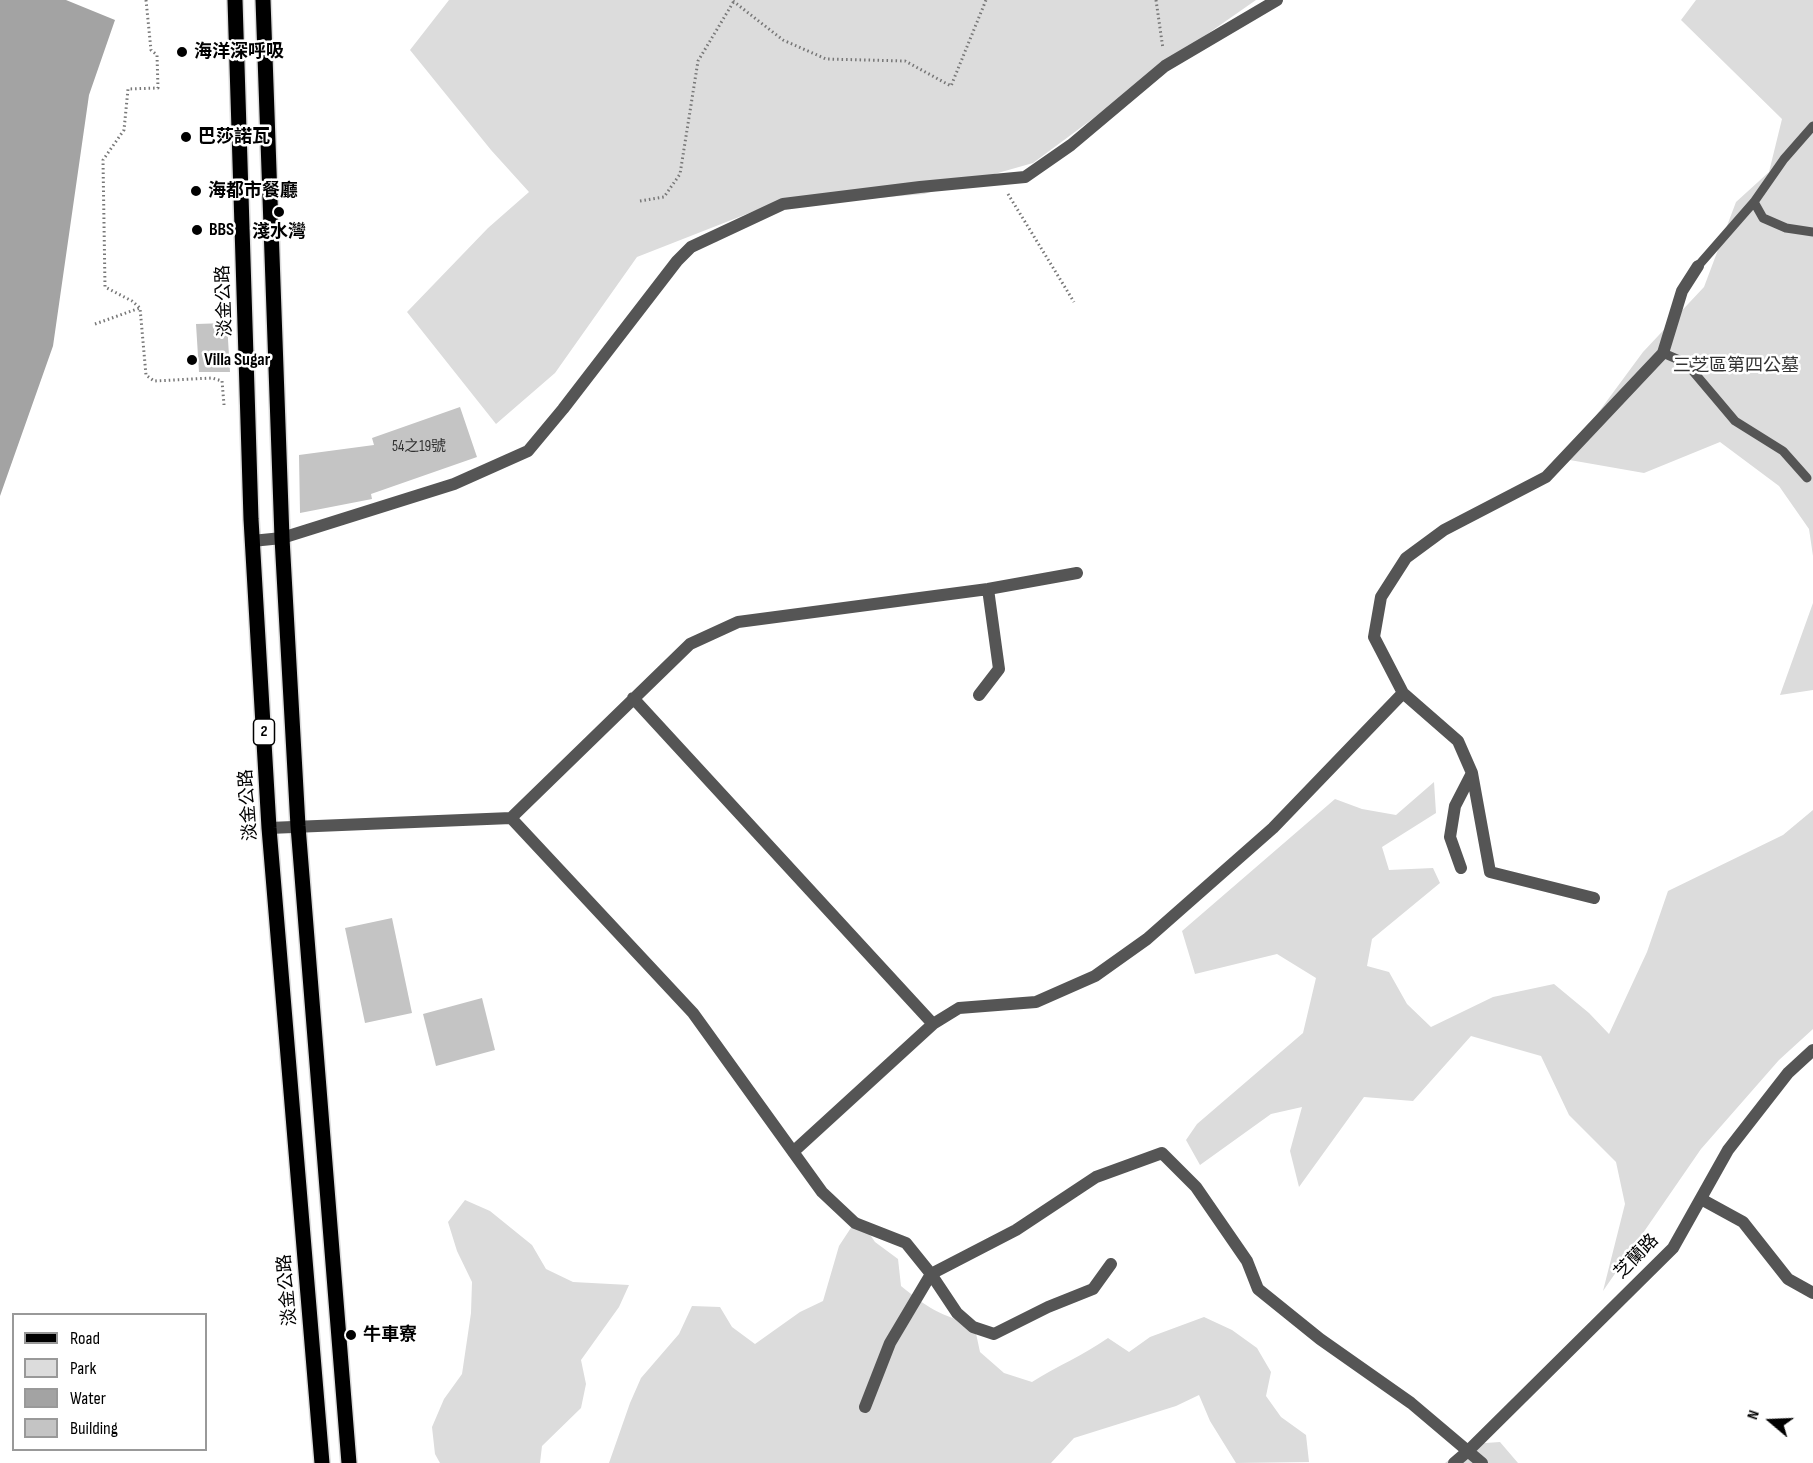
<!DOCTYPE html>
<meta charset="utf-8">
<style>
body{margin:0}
#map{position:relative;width:1813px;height:1463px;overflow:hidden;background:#fff;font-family:"Sofia Sans Condensed",sans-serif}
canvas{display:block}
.legend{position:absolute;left:12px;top:1313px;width:195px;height:138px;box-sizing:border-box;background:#fff;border:2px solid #999;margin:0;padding:8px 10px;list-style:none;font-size:18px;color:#000}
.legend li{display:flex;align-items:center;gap:12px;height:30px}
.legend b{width:30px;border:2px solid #999}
.north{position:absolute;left:1741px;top:1391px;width:60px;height:60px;-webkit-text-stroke:4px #fff;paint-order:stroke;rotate:289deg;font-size:16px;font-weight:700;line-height:24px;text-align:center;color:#000}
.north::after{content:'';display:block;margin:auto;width:21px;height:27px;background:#000;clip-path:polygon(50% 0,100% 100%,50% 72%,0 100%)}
</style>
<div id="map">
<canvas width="1813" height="1463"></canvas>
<ul class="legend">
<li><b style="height:8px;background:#000"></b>Road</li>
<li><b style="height:16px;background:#dcdcdc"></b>Park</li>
<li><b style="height:16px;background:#a3a3a3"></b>Water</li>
<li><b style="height:16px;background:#c4c4c4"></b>Building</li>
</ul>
<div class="north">N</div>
</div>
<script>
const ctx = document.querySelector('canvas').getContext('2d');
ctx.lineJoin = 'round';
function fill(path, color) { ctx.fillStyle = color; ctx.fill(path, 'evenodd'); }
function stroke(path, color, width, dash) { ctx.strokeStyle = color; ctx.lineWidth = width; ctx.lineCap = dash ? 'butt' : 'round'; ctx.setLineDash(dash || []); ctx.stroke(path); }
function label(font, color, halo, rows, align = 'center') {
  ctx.font = font + ' "Sofia Sans Condensed","Noto Sans TC",sans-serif'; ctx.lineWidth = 5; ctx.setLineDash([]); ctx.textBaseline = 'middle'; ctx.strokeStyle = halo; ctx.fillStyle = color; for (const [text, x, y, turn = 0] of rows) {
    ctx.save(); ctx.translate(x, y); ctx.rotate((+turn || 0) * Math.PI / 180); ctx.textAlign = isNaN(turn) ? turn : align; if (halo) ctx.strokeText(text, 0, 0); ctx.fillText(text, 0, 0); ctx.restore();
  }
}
fill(new Path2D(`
 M449,0H1256L1203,37L1033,163L924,194L762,208L637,257L555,373L496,424L407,312L488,228L529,192L491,150L410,50Z
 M1696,0H1813V556L1809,529L1779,486L1720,442L1644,473L1564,459L1643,352L1704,287L1736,202L1769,172L1782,119L1681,20Z
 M1813,603V690L1780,695Z
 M1434,782L1436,813L1382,847L1389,870L1433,868L1440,883L1372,939L1367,966L1389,972L1407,1004L1431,1027L1493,997L1554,984L1589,1013L1609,1034L1647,952L1668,891L1783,835L1813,810V1029L1779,1060L1701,1149L1603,1291L1625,1204L1616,1162L1569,1115L1541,1056L1471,1036L1413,1101L1364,1097L1299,1187L1290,1151L1302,1107L1271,1114L1200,1165L1186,1140L1197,1124L1303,1033L1316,978L1277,954L1195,974L1182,931L1335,799L1362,809L1396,815Z
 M465,1200L490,1211L532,1245L546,1269L573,1282L629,1285L619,1307L581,1360L586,1384L581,1408L542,1446L540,1463H440L435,1454L432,1427L444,1399L462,1374L471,1313L472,1282L457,1251L448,1222Z
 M858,1217L875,1242L898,1259L901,1286C928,1308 940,1316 974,1324L980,1352L1004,1373L1032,1382C1057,1366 1084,1355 1108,1338L1129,1352L1150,1337L1204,1317L1232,1330L1257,1348L1271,1372L1266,1396L1281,1417L1306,1435L1309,1462L1236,1463L1210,1421L1199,1395L1176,1406L1074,1438L1051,1463H609L630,1403L641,1378L679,1334L692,1306L720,1307L732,1327L755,1344L800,1312L823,1301L839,1246Z
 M1500,1442L1518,1463H1445L1471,1444Z`), '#dcdcdc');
fill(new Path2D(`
 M0,0H66L115,20L89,95L53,346L0,496Z`), '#a3a3a3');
fill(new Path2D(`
 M227,323L230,372H199L196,324Z
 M460,407L477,457L371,494L372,499L300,513L299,455L374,445L372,438Z
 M392,918L412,1013L365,1023L345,928Z
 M482,998L495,1050L436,1066L423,1014Z`), '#c4c4c4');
const primary = new Path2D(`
 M235,0L251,519L269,828L322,1463
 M263,0L282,538L298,826L349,1463`);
stroke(primary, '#dbdbdb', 18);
stroke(new Path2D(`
 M146,0L151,50L157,55L158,88L128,89L124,130L103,160L105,287L132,301L140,308L146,375L154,381L212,378L222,381L224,405
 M1156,0L1163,49
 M733,1L783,40L826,59L905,61L951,86L986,0
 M1008,194L1074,302
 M640,201L664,197L680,174L698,61L734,1
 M95,324L140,308`), '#777', 3, [1.5, 3]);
stroke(new Path2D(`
 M1754,202L1763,218L1786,228L1813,232
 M1698,266L1754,202L1784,159L1813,126
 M1663,353L1686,363L1735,421L1783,451L1807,478`), '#555', 9);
stroke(new Path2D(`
 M252,541L282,538L454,484L528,451L563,409L677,261L691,247L783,204L920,187L1025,177L1071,145L1165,66L1277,0
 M1403,693L1374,637L1381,597L1406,558L1444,530L1546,477L1663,353L1682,291L1698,266
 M979,695L999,669L988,589
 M633,698L933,1024
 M511,818L690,644L738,622L988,589L1077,573
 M269,828L511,818L693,1013L822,1192L855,1223L906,1243L931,1274L957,1313L973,1327L994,1334L1048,1307L1093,1289L1111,1264
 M1461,868L1450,837L1455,806L1472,773
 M793,1152L933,1024L959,1008L1036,1002L1095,976L1147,939L1273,828L1403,693L1458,741L1472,773L1490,872L1594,898
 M1701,1199L1743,1222L1788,1279L1813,1293
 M865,1407L890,1343L931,1274L1016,1230L1096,1177L1162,1153L1196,1187L1247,1261L1258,1289L1320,1339L1411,1403L1482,1463
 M1454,1463L1468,1451L1673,1248L1728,1150L1788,1073L1813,1050`), '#555', 12);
stroke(primary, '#000', 15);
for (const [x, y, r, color] of [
 [182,52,6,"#000"],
 [186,137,6,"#000"],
 [196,191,6,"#000"],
 [279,212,6,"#000"],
 [197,230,6,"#000"],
 [192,360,6,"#000"],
 [351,1335,6,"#000"]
]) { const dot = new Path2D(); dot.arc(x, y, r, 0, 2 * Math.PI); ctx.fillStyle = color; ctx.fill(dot); stroke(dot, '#fff', 2); }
label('15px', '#313131', null, [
 ["54之19號",419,447]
]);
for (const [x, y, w] of [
 [264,732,21]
]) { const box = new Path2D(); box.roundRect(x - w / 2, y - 13, w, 26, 4.5); ctx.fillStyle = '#fff'; ctx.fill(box); stroke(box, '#000', 1.5); }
label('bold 16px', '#000', null, [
 ["2",264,732]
]);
label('bold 18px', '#000', '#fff', [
 ["海洋深呼吸",194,52],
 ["巴莎諾瓦",198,137],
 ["海都市餐廳",208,191],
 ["BBS",209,230],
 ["淺水灣",279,232,"center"],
 ["Villa Sugar",204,360],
 ["牛車寮",363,1335]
], 'left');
label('18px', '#000', '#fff', [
 ["淡金公路",225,301,-92],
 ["淡金公路",249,805,-94],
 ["芝蘭路",1637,1257,-46],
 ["淡金公路",288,1290,-95]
]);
label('18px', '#333', '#fff', [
 ["三芝區第四公墓",1736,366]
]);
</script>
